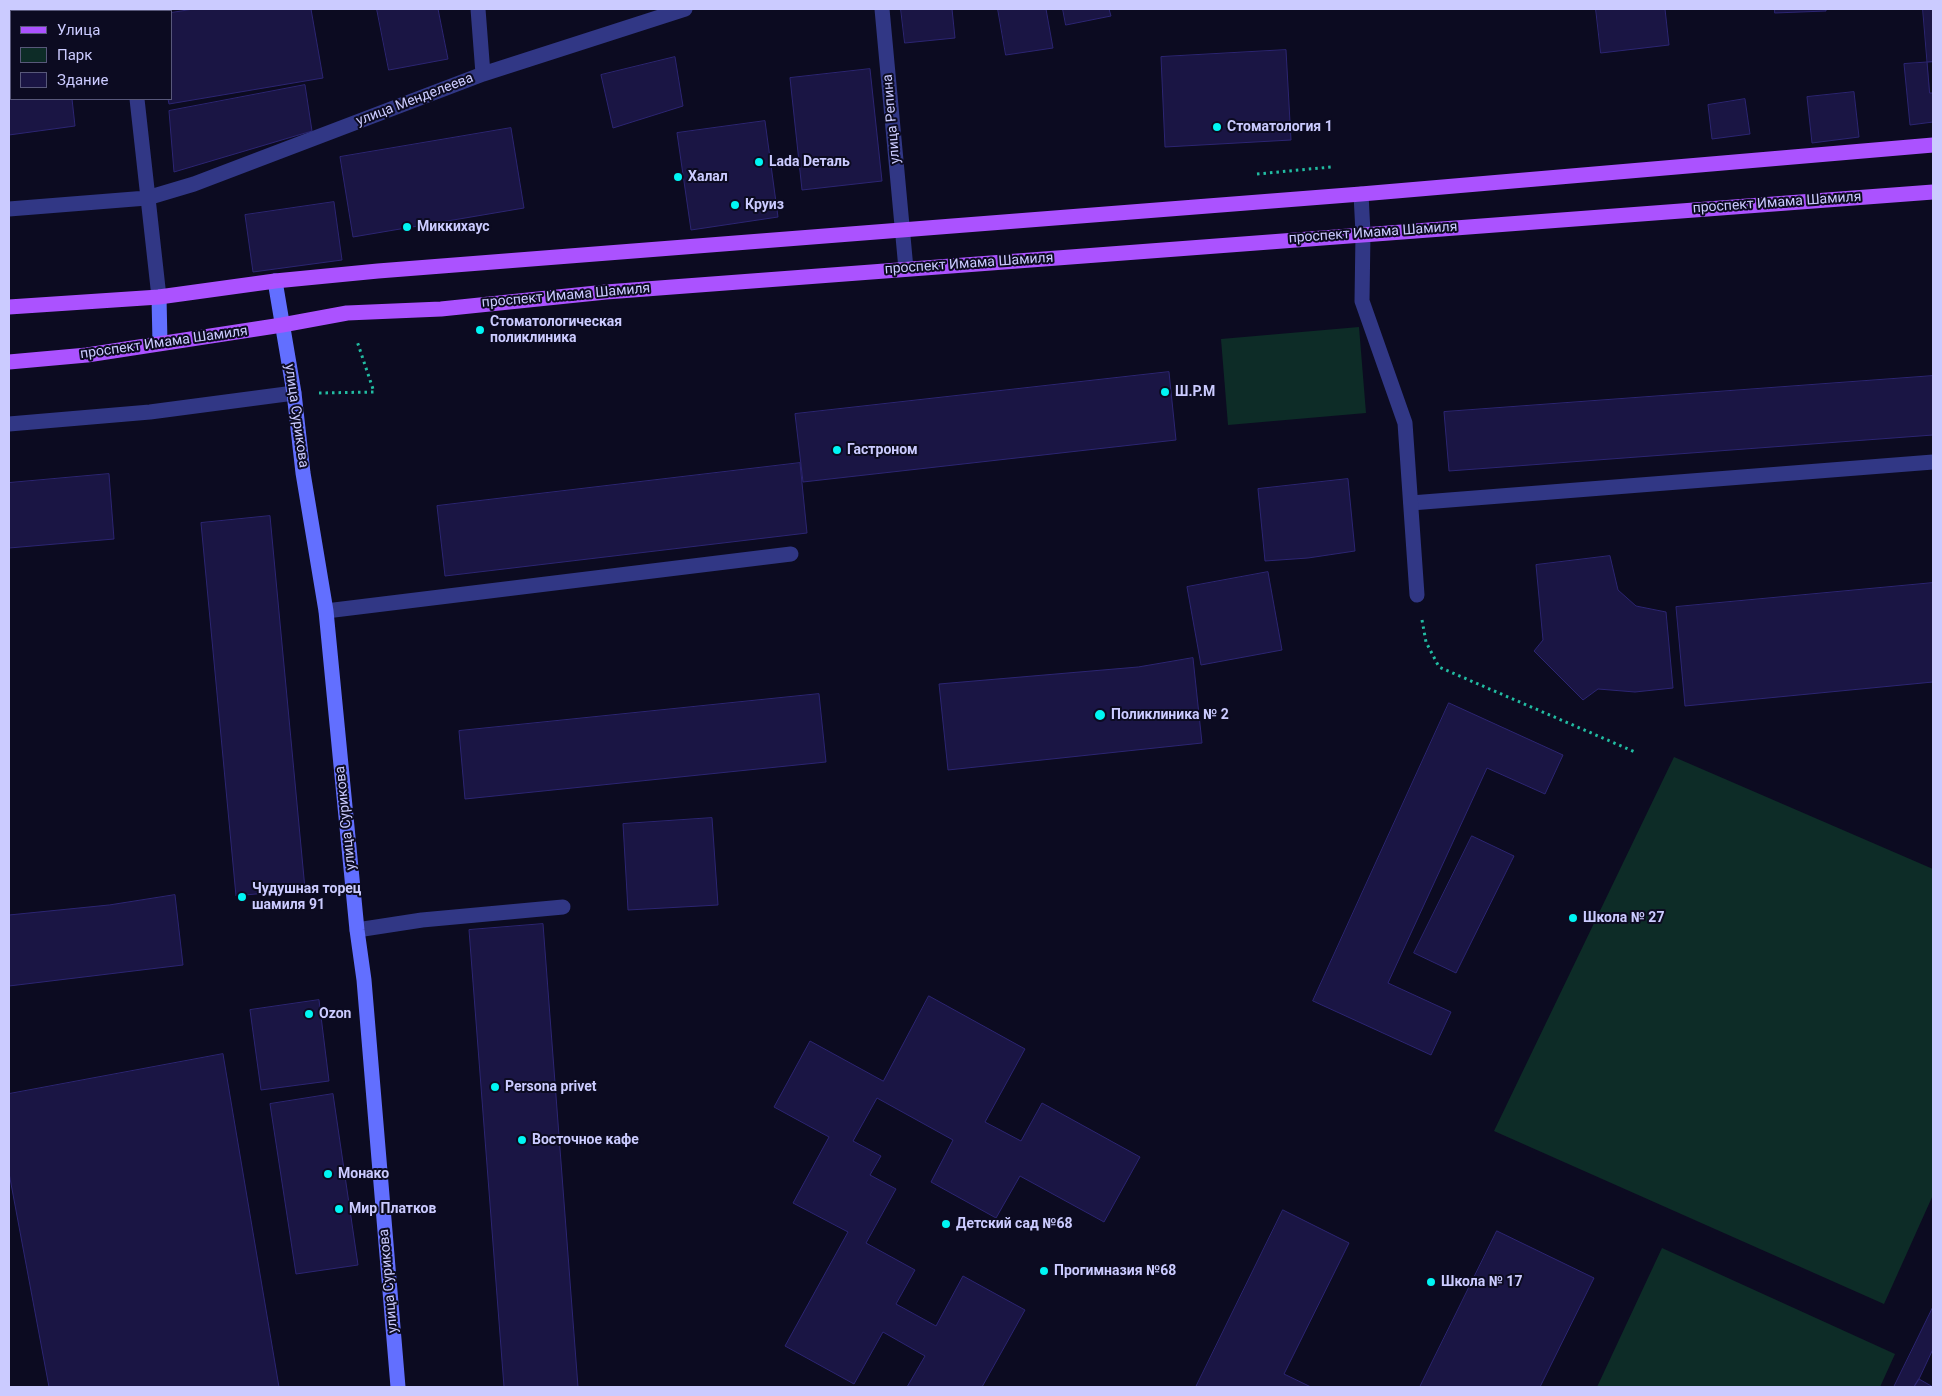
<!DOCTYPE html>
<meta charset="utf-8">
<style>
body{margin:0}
#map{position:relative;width:1942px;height:1396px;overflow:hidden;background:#0c0b21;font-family:Roboto,sans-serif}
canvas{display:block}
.frame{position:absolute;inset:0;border:10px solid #cbcbff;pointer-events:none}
.legend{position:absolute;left:10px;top:10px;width:162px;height:90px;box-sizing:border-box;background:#0c0b21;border:1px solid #58587a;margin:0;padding:6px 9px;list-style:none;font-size:15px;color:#cbcbff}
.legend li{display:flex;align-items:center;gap:10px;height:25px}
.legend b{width:25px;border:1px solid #58587a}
</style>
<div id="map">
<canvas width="1942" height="1396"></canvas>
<div class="frame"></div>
<ul class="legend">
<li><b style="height:6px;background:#ab52ff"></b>Улица</li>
<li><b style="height:14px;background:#0d2c27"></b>Парк</li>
<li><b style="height:14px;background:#1a1544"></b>Здание</li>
</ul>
</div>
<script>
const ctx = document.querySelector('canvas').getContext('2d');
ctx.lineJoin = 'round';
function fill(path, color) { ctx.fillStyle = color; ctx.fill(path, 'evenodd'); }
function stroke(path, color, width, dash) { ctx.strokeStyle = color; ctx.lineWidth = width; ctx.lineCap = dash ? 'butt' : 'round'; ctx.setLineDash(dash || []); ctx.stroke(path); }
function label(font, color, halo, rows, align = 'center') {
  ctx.font = font + ' Roboto,sans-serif'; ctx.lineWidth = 4; ctx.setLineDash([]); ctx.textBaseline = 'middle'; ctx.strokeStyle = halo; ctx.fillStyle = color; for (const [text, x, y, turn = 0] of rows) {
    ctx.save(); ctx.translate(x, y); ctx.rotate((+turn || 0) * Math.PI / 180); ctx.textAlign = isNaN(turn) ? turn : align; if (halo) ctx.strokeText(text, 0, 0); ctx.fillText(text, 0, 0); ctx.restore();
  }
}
fill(new Path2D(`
 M1359,327L1366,413L1228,425L1221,339Z
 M1674,757L1933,869V1195L1884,1304L1494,1131Z
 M1662,1248L1895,1354L1880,1387H1597Z`), '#0d2c27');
const building = new Path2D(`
 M38,9H95V11H19Z
 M194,9H311L323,78L169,104L168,99H171V13Z
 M377,9H438L448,59L389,70Z
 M901,9H952L955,38L905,43Z
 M998,9H1046L1053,48L1006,55Z
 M1063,9H1109L1111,16L1066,25Z
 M1596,9H1665L1669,45L1601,53Z
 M1775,9H1826V11L1775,13Z
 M1923,9H1933V93H1930Z
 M1286,50L1291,140L1165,147L1161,57Z
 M675,57L683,106L613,128L601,75Z
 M1933,62V122L1910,125L1904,64Z
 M870,69L882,181L802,190L790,78Z
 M9,80H11V99H72L75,126L9,135Z
 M305,85L312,131L174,172L169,111Z
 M1854,92L1859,137L1812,143L1807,97Z
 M1745,99L1750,134L1712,139L1708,105Z
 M765,121L778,217L691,230L677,133Z
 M511,128L524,208L353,237L340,157Z
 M334,202L342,260L253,272L245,215Z
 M1169,372L1176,440L803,482L795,414Z
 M1933,376V435L1449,471L1444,412Z
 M800,463L807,533L445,576L437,506Z
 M109,474L114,539L9,548V483Z
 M1348,479L1355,551L1308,558L1265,561L1258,489Z
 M270,516L305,889L236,896L201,523Z
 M1610,556L1618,590L1636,606L1666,612L1673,688L1635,692L1598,689L1583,700L1534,651L1543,640L1536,565Z
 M1268,572L1282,650L1201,665L1187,587Z
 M1933,583V682L1685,706L1676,607Z
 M1193,658L1202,743L948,770L939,684L1138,667Z
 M819,694L826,762L465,799L459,731Z
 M1449,703L1563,755L1545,794L1487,768L1388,983L1451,1012L1431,1055L1313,1001Z
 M712,818L718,905L628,910L623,824Z
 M1472,836L1514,856L1456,973L1414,953Z
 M175,895L183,965L9,986V915L109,905Z
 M543,924L578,1387H504L469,930Z
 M929,996L1025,1049L985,1122L1021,1141L1042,1103L1140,1157L1104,1222L1020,1176L996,1218L931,1182L953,1140L877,1098L853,1141L881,1156L870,1175L896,1189L866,1243L915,1270L896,1304L936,1326L963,1276L1025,1310L982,1387H907L925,1356L883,1332L854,1384L785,1346L848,1232L793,1203L829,1137L774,1107L810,1041L883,1081Z
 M319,1000L329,1081L261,1090L250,1010Z
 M223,1054L279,1387H49L9,1173V1094Z
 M333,1094L358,1265L296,1274L270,1104Z
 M1283,1210L1349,1243L1284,1374L1311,1387H1196Z
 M1497,1231L1594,1278L1540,1387H1420Z
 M1933,1307V1349L1919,1379L1914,1387H1894Z
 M1919,1379L1933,1387H1914Z`);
fill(building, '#1a1544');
stroke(building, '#2c2572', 1);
stroke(new Path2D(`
 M1257,174L1331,167
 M319,393L374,392L357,341
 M1422,620L1426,642L1439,667L1635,752`), '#22bca2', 3, [2.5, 4]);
stroke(new Path2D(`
 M1361,194L1363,233
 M1411,503L1933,462
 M326,611L791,554
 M357,930L422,920L563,907`), '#313785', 15);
stroke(new Path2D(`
 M129,9V11
 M478,9L483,74
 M882,9L906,269
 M137,99L159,297
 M9,209L147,198L194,184L483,74L685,9
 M1363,233L1362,301L1405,423L1417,595
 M9,424L150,412L294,393`), '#313785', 15);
stroke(new Path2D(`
 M275,281L294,393L303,473L326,611L357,930L364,980L398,1387
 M159,297L160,343`), '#626fff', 15);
stroke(new Path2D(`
 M9,307L159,297L275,281L378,271L1361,194L1933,145
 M9,362L87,355L282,325L347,313L441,309L606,292L1933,192`), '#ab52ff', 15);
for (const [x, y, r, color] of [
 [1217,127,5,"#00f6f4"],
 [759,162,5,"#00f6f4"],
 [678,177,5,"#00f6f4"],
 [735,205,5,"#00f6f4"],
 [407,227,5,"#00f6f4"],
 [480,330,5,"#00f6f4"],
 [1165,392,5,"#00f6f4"],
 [837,450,5,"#00f6f4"],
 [1100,715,6,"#00f6f4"],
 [242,897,5,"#00f6f4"],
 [1573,918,5,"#00f6f4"],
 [309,1014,5,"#00f6f4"],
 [495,1087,5,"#00f6f4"],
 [522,1140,5,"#00f6f4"],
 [328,1174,5,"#00f6f4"],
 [339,1209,5,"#00f6f4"],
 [946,1224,5,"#00f6f4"],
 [1044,1271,5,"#00f6f4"],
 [1431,1282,5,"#00f6f4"]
]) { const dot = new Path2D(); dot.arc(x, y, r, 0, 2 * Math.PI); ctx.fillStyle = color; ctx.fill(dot); stroke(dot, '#0c0b21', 2); }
label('14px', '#cbcbff', '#0c0b21', [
 ["улица Менделеева",415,100,-21],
 ["улица Репина",892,119,-95],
 ["проспект Имама Шамиля",1777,203,-4],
 ["проспект Имама Шамиля",1373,233,-4],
 ["проспект Имама Шамиля",969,264,-4],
 ["проспект Имама Шамиля",566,296,-5],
 ["проспект Имама Шамиля",164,343,-8],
 ["улица Сурикова",296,416,82],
 ["улица Сурикова",346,818,-96],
 ["улица Сурикова",389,1281,-95]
]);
label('bold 14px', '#cbcbff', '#0c0b21', [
 ["Стоматология 1",1227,127],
 ["Lada Dеталь",769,162],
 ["Халал",688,177],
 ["Круиз",745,205],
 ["Миккихаус",417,227],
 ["Стоматологическая",490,322],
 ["поликлиника",490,338],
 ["Ш.Р.М",1175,392],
 ["Гастроном",847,450],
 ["Поликлиника № 2",1111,715],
 ["Чудушная торец",252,889],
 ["шамиля 91",252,905],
 ["Школа № 27",1583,918],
 ["Ozon",319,1014],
 ["Persona privet",505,1087],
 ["Восточное кафе",532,1140],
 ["Монако",338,1174],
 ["Мир Платков",349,1209],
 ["Детский сад №68",956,1224],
 ["Прогимназия №68",1054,1271],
 ["Школа № 17",1441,1282]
], 'left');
</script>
